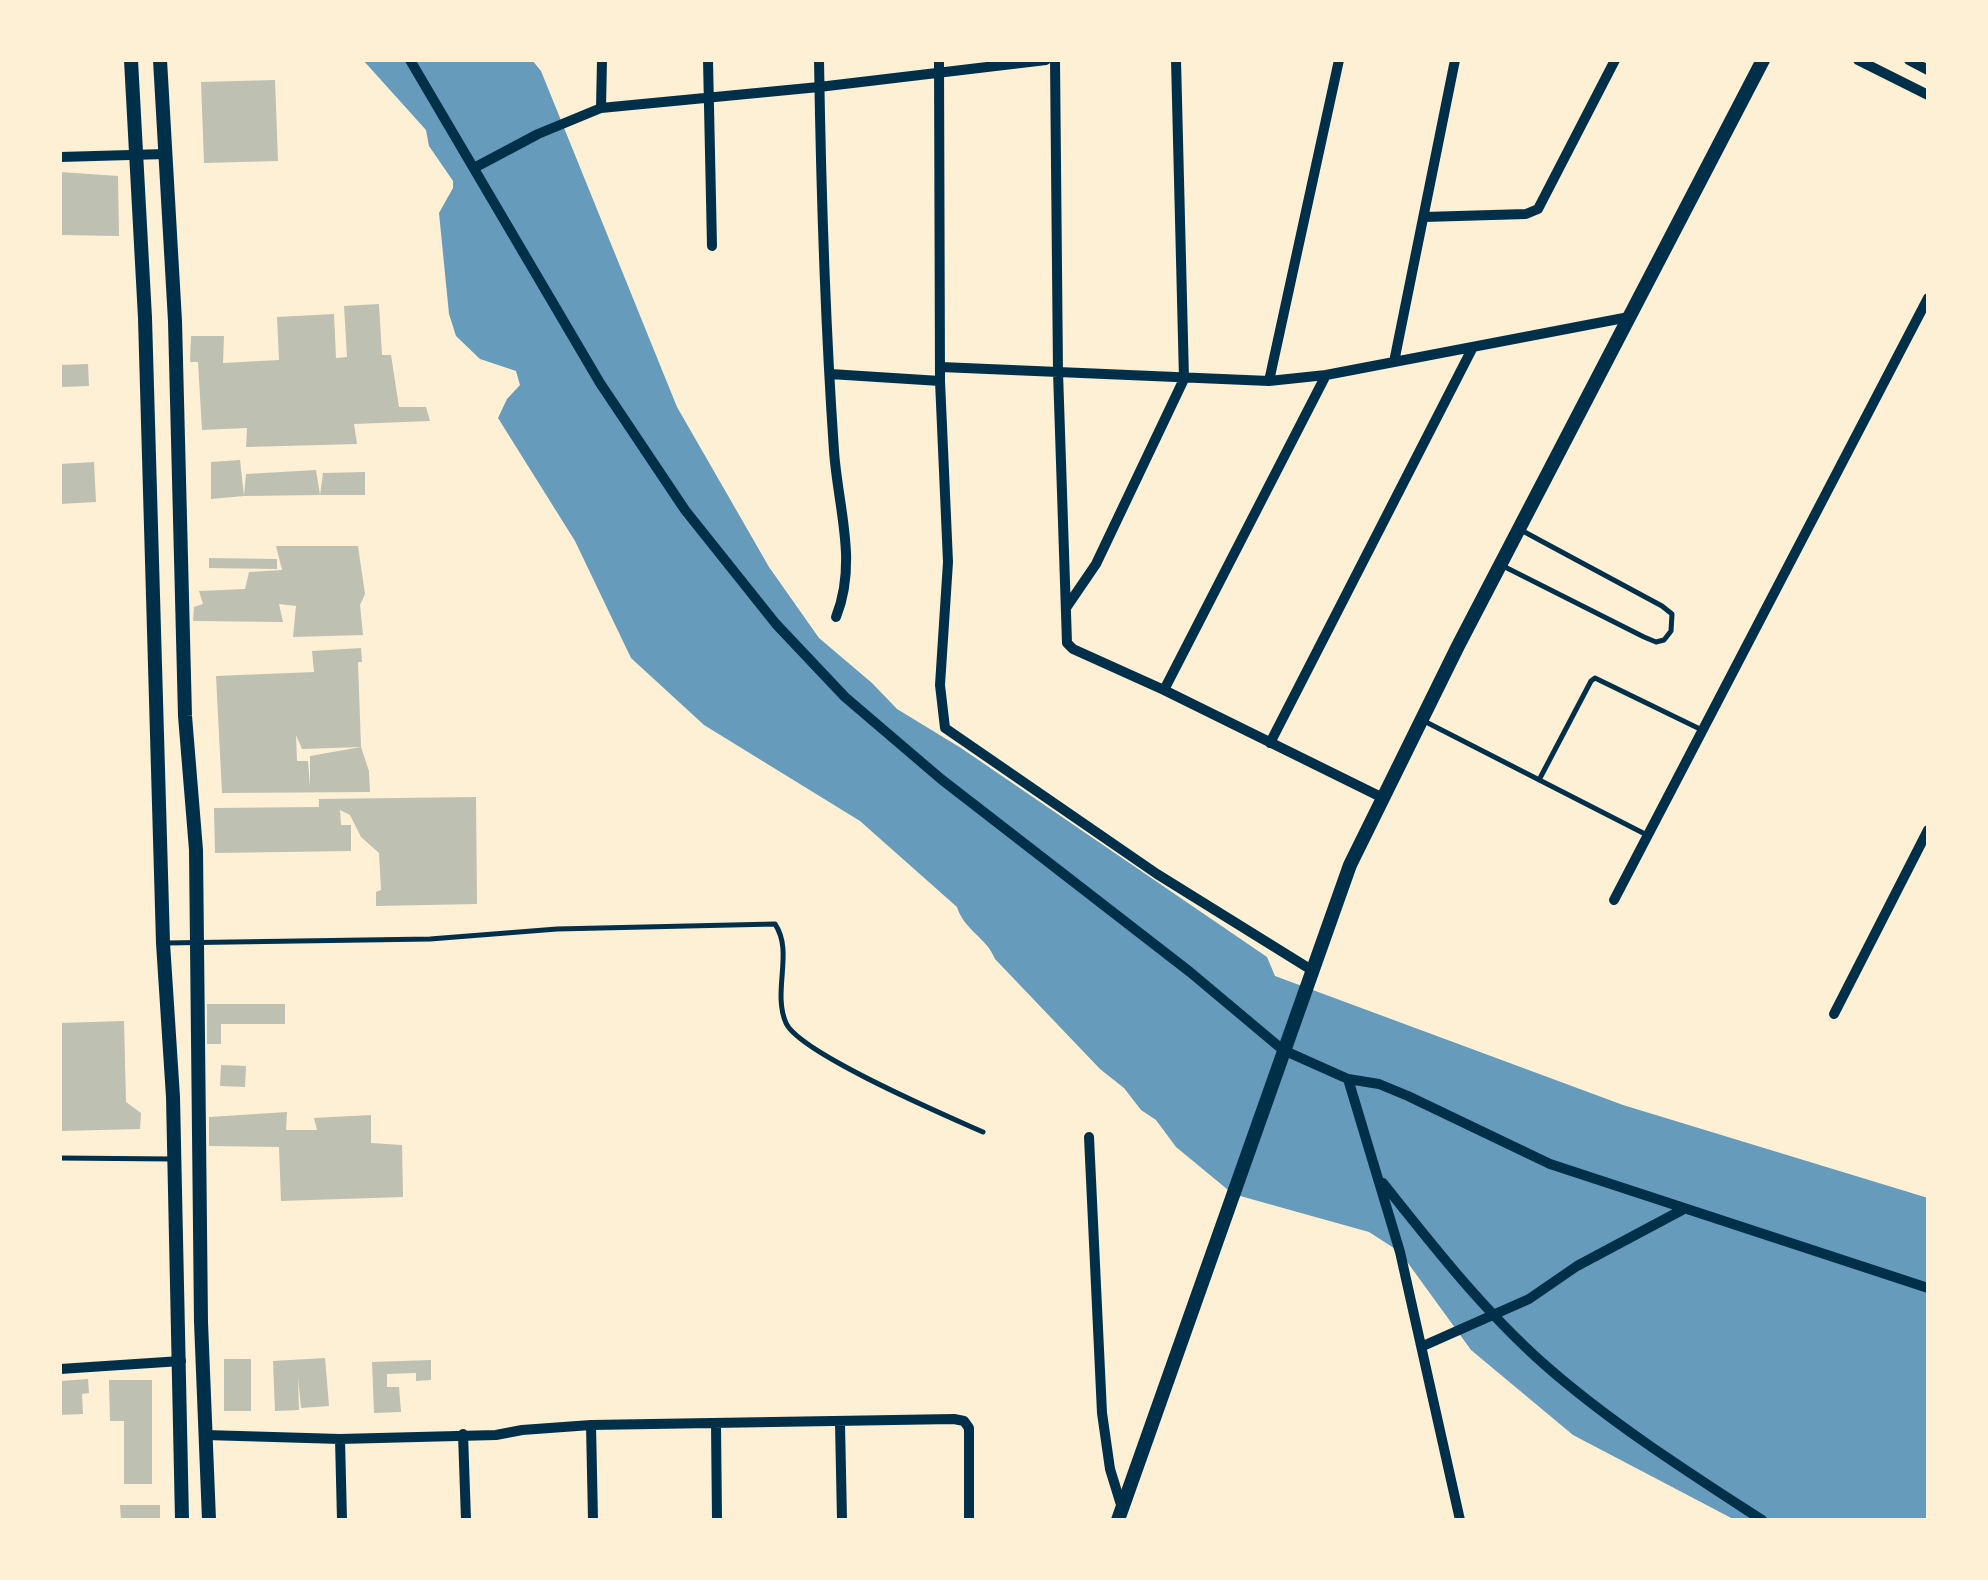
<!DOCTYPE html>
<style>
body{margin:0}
#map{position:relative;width:1988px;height:1580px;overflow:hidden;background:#fdf0d5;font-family:Arial,sans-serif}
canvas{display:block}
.frame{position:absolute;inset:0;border:62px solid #fdf0d5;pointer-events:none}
</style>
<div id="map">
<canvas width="1988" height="1580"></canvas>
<div class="frame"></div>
</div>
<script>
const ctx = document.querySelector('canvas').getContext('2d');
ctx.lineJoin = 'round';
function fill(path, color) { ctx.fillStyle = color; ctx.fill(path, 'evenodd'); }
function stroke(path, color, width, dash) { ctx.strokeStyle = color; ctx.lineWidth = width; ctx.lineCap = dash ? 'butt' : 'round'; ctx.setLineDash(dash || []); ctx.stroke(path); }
fill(new Path2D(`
 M363,60H532L541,71L677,407L769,567L819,638L872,683L897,709L961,748L1267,957L1275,976L1623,1105L1928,1198V1520H1735L1573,1435L1471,1350L1400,1252L1369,1232L1233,1194L1176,1147L1156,1120L1141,1110L1124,1088L1100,1069L995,959C987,938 964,930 957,907L860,821L704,725L631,658L575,541L498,418L507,399L520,385L516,371L480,359L456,336L449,314L439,213L453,188V181L429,146L426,130Z`), '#669bbc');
fill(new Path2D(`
 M275,80L278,161L204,163L201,82Z
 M60,172L118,176L119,236L60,235Z
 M379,304L382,355H391L399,407H426L430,421L354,424L357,444L246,447L247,428L202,430L198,362H190L191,336H224L223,363L279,360L277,317L334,314L336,358L347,357L344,306Z
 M88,364L89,386L60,387V365Z
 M240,460L244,496L211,499V462Z
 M94,462L96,502L60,504V464Z
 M316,470L320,495L244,496L246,474Z
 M365,472V495H320L323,473Z
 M276,546H358L365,594L360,605L363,635L293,637L296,606L279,604L283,622L193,621L194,607L203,604L199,591L245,589L249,572L282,570Z
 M209,558L277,559V569L209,568Z
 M361,648L362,662H358L361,747L302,749L296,735L297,761H308L310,787V756L361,747L369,771L370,792L222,793L216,676L314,672L312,651Z
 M476,797L477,904L376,906V892L381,890L379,853L361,837L350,815L340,810L341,825H351V851L215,853L214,808L319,807V799Z
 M207,1004H285V1024H221V1044H207Z
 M124,1021L126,1102L141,1113L140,1129L61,1131L60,1023Z
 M221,1065L246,1066L245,1087L220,1086Z
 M287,1112L286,1130H317L314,1118L371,1115V1143L402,1145L403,1197L281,1201L279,1147L209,1146V1117Z
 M325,1358L329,1406L301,1408L298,1377L299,1410L275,1411L273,1361Z
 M224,1359H251V1411H224Z
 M431,1360V1380L416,1381V1373L387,1374V1387H399L401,1412L374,1413L372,1362Z
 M88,1379L89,1393L82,1394L83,1414L60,1415V1381Z
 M109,1380H152V1484H124V1421H110Z
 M120,1505H160V1520H121Z`), '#bec0b2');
stroke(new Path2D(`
 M1503,566L1644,637L1656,642L1664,640L1671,631L1672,614L1662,606L1519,529
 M1424,721L1645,834
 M1539,780L1591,681L1595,678L1702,730
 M166,943L430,939L557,929L775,924C794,952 772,991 786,1023C799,1053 947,1116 983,1132
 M60,1158L172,1159`), '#003049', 5);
stroke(new Path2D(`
 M410,60L600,383L685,510L776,624L845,697L941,779L1190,972L1283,1050L1348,1079L1400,1252L1460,1520
 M708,60L712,246
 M819,60C821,190 825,321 834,451C838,508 858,562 836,617
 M939,60L940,381L948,562L940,685L945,728L1157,874L1310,969
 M1055,60L1058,372L1067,643L1073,649L1164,690L1381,797
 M1858,60L1928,95
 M1909,60L1928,70
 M601,108L602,60
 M60,157L165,154
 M474,168L538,134L601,108L819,87L1046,60
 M1424,217L1526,214L1538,209L1615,60
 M1394,362L1455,60
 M941,367L1269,381L1326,375L1629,317
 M830,374L940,381
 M1269,381L1339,60
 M1066,608L1096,564L1184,379L1176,60
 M1164,690L1326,375
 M1270,743L1473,347
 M1614,900L1928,298
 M1834,1014L1928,830
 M1348,1079L1379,1084L1408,1096L1550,1164L1928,1288
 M1089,1137L1102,1413L1110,1469L1122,1508
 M1383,1183C1433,1246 1484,1311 1545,1365C1611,1423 1688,1472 1762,1520
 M1423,1346L1529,1299L1577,1266L1682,1210
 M60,1369L181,1361
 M840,1423L842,1520
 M716,1424L717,1520
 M591,1425L593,1520
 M463,1434L466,1520
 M206,1435L340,1439L496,1435L522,1430L591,1425L954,1419L964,1421L969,1428V1520
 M340,1439L342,1520`), '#003049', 10);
stroke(new Path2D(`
 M131,60L145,318L163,943L173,1097L182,1520
 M160,60L175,321L185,716L196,850L201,1322L209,1520
 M1118,1520L1350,865L1458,646L1763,60`), '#003049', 14);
</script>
